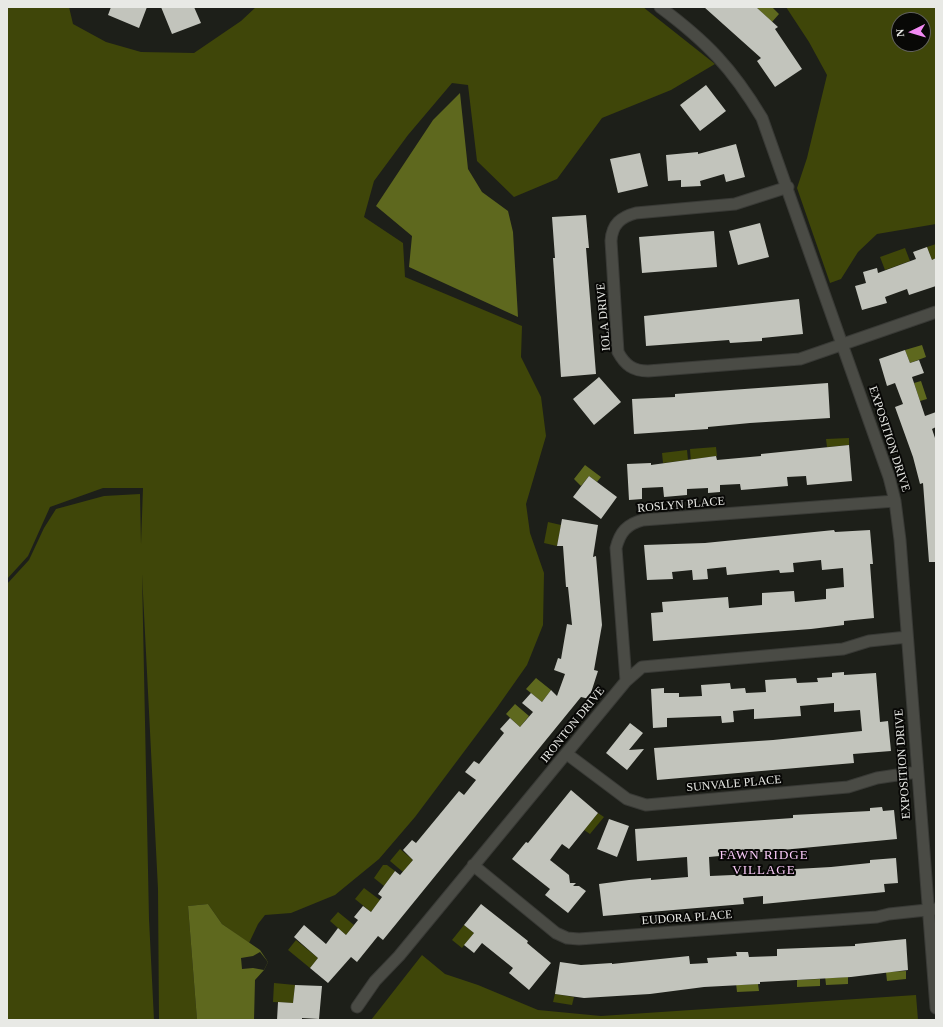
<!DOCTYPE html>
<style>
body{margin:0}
#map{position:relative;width:943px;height:1027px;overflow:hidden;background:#1d1f19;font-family:"Times New Roman",serif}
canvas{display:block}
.frame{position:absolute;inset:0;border:8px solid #e8e9e5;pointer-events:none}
.north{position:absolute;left:891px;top:12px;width:40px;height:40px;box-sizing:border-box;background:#080806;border:1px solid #62625f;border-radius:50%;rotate:265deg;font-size:11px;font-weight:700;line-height:16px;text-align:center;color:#e8e9e5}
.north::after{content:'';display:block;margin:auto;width:14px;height:18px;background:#f28af3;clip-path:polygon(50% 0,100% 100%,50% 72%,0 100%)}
</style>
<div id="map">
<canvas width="943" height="1027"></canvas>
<div class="frame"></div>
<div class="north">N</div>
</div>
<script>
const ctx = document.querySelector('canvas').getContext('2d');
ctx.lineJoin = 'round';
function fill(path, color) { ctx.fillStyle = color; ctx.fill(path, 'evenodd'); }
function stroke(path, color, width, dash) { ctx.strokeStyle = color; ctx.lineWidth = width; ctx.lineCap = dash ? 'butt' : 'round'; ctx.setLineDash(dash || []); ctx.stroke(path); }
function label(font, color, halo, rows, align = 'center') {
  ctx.font = font + ' "Times New Roman",serif'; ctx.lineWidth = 4; ctx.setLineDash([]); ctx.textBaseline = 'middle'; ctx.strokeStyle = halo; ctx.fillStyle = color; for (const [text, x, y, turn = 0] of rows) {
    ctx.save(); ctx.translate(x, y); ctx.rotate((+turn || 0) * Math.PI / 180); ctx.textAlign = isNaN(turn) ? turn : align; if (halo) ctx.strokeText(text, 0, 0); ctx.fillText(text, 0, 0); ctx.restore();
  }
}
fill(new Path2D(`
 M7,7H69L73,24L106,42L141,52L194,53L241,21L256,7H643L715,64L671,90L602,118L557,179L514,197L477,161L468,85L452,83L408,135L374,181L364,217L403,243L405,277L522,326L521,357L541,397L546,436L526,504L530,533L544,573L543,625L527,665L496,709L415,817L379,859L335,895L291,913L265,915L258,924L249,943L222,924L208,904L188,906L197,1020H159L158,889L142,574L149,919L154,1020H7V584L29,560L44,528L56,509L104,496L140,494L141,544L143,488H103L50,507L28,556L7,579Z
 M786,7H936V224L877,234L858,252L841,279L830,283L797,188L807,158L827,75L809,42ZM899,20H923V44H899Z
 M936,244V258L932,260L927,247Z
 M905,248L910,261L885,270L880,257Z
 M849,438V445L827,447L826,439Z
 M716,447L717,456L694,459V462L691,463L690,449Z
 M687,450L688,460L663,463L662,453Z
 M548,522L561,525L557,546L544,543Z
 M598,813L604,817L590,834L584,830Z
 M400,849L413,860L403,872L390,861Z
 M383,865H387L395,871L384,886L374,878Z
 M364,888L380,900L371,912L355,899Z
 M338,912L354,925L346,935L330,921Z
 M464,925L474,933L462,948L452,940Z
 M296,940L318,958L310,968L288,950Z
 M422,955L445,974L478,985L538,1010L601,1016L916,995L918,1020H371Z
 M274,983L295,985L293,1003L273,1002Z
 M555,994L574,997L572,1005L553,1002Z`), '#3f4609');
fill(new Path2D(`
 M756,7H772L779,14L772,22Z
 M460,93L468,169L482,192L508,211L513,232L518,317L409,267L412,236L376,206L433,120Z
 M922,345L926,357L910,363L905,350Z
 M921,381L927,399L920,401L914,383Z
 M585,465L601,477L597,482L589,476L581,486L574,479Z
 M536,678L551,690L542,702L526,689Z
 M515,704L529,716L520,727L506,714Z
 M208,904L222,924L260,950L268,962L264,970L255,980L254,1020H197L188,906Z
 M906,971V979L887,981L886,972Z
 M825,976L828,978L848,977V984L826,985Z
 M820,979V986L797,987V980Z
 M736,983L739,985L758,984L759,991L737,992Z`), '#5e681e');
fill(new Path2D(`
 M260,952L268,962L264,970L253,968L242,969L241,958L253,956Z`), '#1d1f19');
fill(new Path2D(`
 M111,7H147L139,28L108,15Z
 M161,7H194L201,23L172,34Z
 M704,7H756L778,27L775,29L802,69L775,87L757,61L761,58Z
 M706,85L726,111L700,131L680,105Z
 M736,144L745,177L726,182L724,174L700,181L701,186L681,187V180L668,181L666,155L698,152V154Z
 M640,153L648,186L618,193L610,159Z
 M586,215L589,248H586L596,374L561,377L553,258H555L552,217Z
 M760,223L769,257L738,265L729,231Z
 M714,231L717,267L642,273L639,237Z
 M927,247L932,260L936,258V286L909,295L907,289L885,297L887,303L862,310L855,286L866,283L863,272L877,268L878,273L916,259L913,252Z
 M799,299L803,334L762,338V341L730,343L729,340L646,346L644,316Z
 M905,350L910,363L919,360L924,373L912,377L925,416L936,412V427L932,429L936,441V562H929L923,483L920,484L913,457L895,407L903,404L895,383L887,386L879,359Z
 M599,377L621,402L594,425L573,399Z
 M828,383L830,418L750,423L708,427V429L634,434L632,399L675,397V394Z
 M849,445L852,481L807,485L806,476L787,477L788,486L741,490L740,484L720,485V492L708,493V488L687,489V495L664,497L663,487L642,488V499L629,500L627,464L651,463V465L716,456L717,460L761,456V454Z
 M589,476L617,497L601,519L573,497Z
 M562,519L598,525L593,557L596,556L602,625L594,670L598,671L589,699L581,697L383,940L378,936L357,962L351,957L328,983L310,968L318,958L294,937L304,925L326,944L338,928L346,935L358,920L354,917L363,906L371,912L382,897L378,894L395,871L400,875L413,860L403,850L412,840L416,843L459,791L464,795L476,780L465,772L474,761L479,764L504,733L500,729L510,718L520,727L533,712L522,703L531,693L542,702L551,690L557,696L565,674L554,670L558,658L561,659L567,624L572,625L568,587H566L563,546H557Z
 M834,530L835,532L870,530L873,564H870L874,618L844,621V625L811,629L653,641L651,613L663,612L662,602L728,597L729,608L762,605V593L794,591L795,602L826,599V589L844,587L843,568L822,570L821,560L793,563L794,572L780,573L779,570L727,575L726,567L707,569L708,579L693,580L692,570L672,572L673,579L647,580L644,545L705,543Z
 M844,672V675L876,673L880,722L888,721L891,751L853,754L854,763L657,780L654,748L773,740L862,731L860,710L834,712V703L800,706L801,716L754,719V709L733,711L734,722L722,723L721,716L667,718V727L653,728L651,689L664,688V693H679V697L702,696L701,685L730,683L731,689L745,688L746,693L766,692L765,680L796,678L797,683L818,682L817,678L832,677V673Z
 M630,723L643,733L629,750L644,749L627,770L606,753Z
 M571,790L598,813L569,849L562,844L550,860L569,875L570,883H576L573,886H579L586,891L568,913L545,895L550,889L512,859L526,842L528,843Z
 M882,807L883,811L894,810L897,839L709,857L710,876L779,873L778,870L831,867L870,863V860L896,858L898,883L884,884L885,892L763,904V896L743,898L744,904L603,916L599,884L629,880L651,878V880L688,877L687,857L637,861L635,829L793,818V815L870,811V808Z
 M609,819L629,826L617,857L597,849Z
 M481,904L528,941L527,943L551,963L529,990L509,973L513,968L482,943L474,953L464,945L474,933L464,925Z
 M906,939L908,970L851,977L760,982V984L704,987L650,994L584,998L555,994L560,962L581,965L612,963V964L689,956L690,964L708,963L707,958L737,956L736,952H748L749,957L777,956V949L855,946V944Z
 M295,985L322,986L319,1019L302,1018V1020H277L278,1002L293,1003Z`), '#c2c4bc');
const minor = new Path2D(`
 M660,7C707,42 732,68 762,118L889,477L895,501L900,540L936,1008
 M788,187L735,204L636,213C621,217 612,224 611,241L618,352C625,365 633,371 648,371L800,359L936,312
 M626,681L616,548C620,532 627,524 643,520L895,501
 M567,754L627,799L646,805L848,787L877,778L917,772
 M473,865L556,933L567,938L579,939L877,917L889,914L936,909
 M357,1007L375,981L399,956L626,681L642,667L843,649L869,641L907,637`);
stroke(minor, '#393a36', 13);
stroke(minor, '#4a4b45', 11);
label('12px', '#e8e9e5', '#080806', [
 ["IOLA DRIVE",604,317,-95],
 ["EXPOSITION DRIVE",889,439,72],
 ["ROSLYN PLACE",681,505,-5],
 ["IRONTON DRIVE",573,725,-51],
 ["EXPOSITION DRIVE",903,764,-94],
 ["SUNVALE PLACE",734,784,-5],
 ["EUDORA PLACE",687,918,-4]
]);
ctx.letterSpacing = '1px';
label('13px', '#f9caf8', '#080806', [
 ["FAWN RIDGE",764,856],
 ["VILLAGE",764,871]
]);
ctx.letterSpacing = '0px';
</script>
